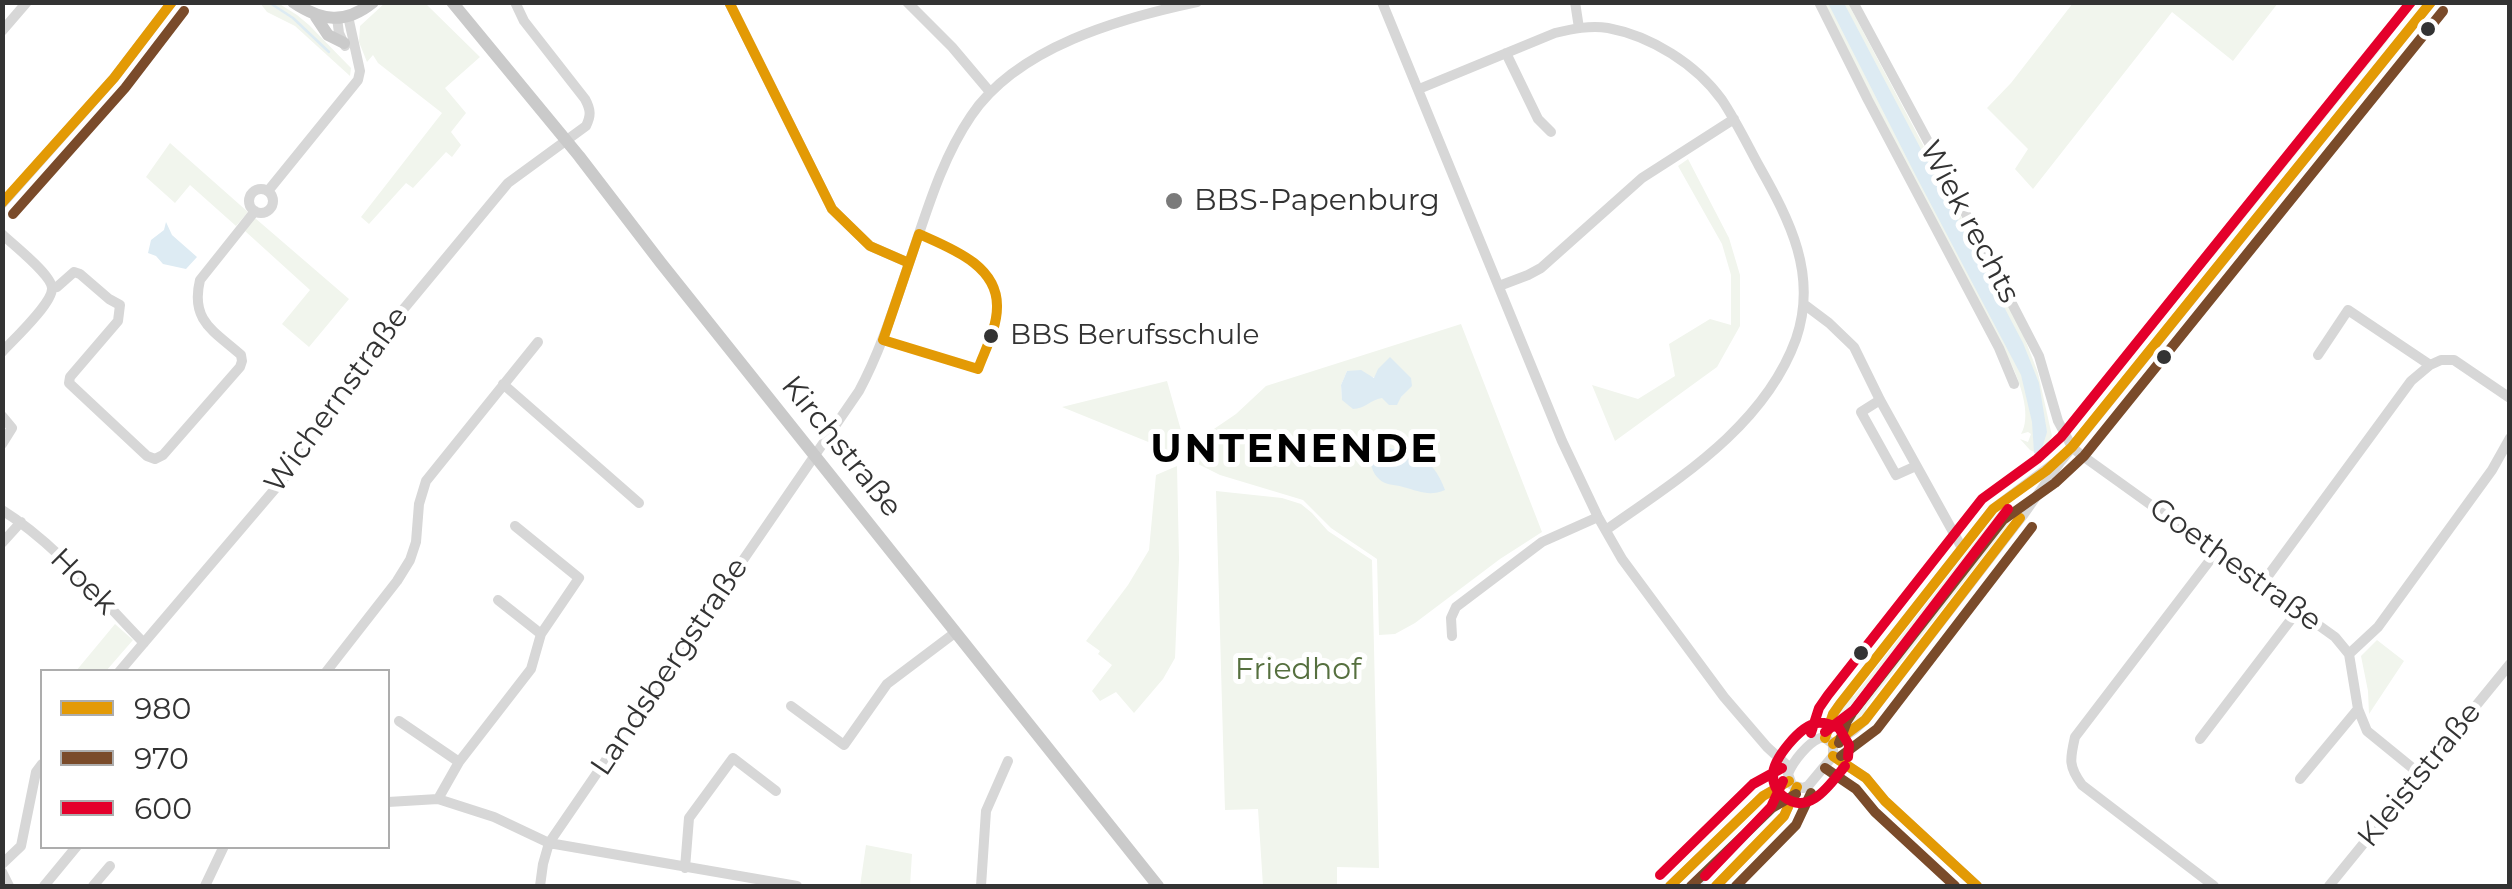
<!DOCTYPE html>
<meta charset="utf-8">
<style>
body{margin:0}
#map{position:relative;width:2512px;height:889px;overflow:hidden;background:#fff;font-family:Montserrat,sans-serif}
canvas{display:block}
.frame{position:absolute;inset:0;border:5px solid #333;pointer-events:none}
.legend{position:absolute;left:40px;top:669px;width:350px;height:180px;box-sizing:border-box;background:#fff;border:2px solid #adadad;margin:0;padding:12px 18px;list-style:none;font-size:30px;color:#333}
.legend li{display:flex;align-items:center;gap:20px;height:50px}
.legend b{width:50px;border:2px solid #adadad}
</style>
<div id="map">
<canvas width="2512" height="889"></canvas>
<div class="frame"></div>
<ul class="legend">
<li><b style="height:12px;background:#e39a05"></b>980</li>
<li><b style="height:12px;background:#7a4b2a"></b>970</li>
<li><b style="height:12px;background:#e4002b"></b>600</li>
</ul>
</div>
<script>
const ctx = document.querySelector('canvas').getContext('2d');
ctx.lineJoin = 'round';
function fill(path, color) { ctx.fillStyle = color; ctx.fill(path, 'evenodd'); }
function stroke(path, color, width, dash) { ctx.strokeStyle = color; ctx.lineWidth = width; ctx.lineCap = dash ? 'butt' : 'round'; ctx.setLineDash(dash || []); ctx.stroke(path); }
function label(font, color, halo, rows, align = 'center') {
  ctx.font = font + ' Montserrat,sans-serif'; ctx.lineWidth = 10; ctx.setLineDash([]); ctx.textBaseline = 'middle'; ctx.strokeStyle = halo; ctx.fillStyle = color; for (const [text, x, y, turn = 0] of rows) {
    ctx.save(); ctx.translate(x, y); ctx.rotate((+turn || 0) * Math.PI / 180); ctx.textAlign = isNaN(turn) ? turn : align; if (halo) ctx.strokeText(text, 0, 0); ctx.fillText(text, 0, 0); ctx.restore();
  }
}
fill(new Path2D(`
 M386,2L425,3L480,57L445,88L466,113L451,132L461,145L452,157L446,152L413,188L406,183L369,224L361,217L442,113L378,63L373,55L367,62L359,42L360,26Z
 M260,3H278L297,15L309,25L351,68L350,76L295,26L267,12Z
 M1823,3H1848L2023,334L2038,373L2052,436L2040,455L2030,450L2020,439L2028,442L2031,434L2028,432L2021,434C2031,417 2022,389 2014,370Z
 M2073,3V2L2278,3L2233,61L2172,12L2033,189L2015,169L2028,149L1987,108L2011,83Z
 M2380,32L2389,39L2213,257L2205,251Z
 M170,143L248,212L236,226L190,185L175,203L146,177Z
 M1688,159L1729,238L1740,275V326L1717,367L1615,441L1592,385L1638,399L1675,376L1669,344L1710,319L1731,325V275L1722,244L1678,166Z
 M255,218L349,299L309,347L282,324L310,290L245,231Z
 M1461,324L1542,532L1500,559L1415,623L1395,634L1379,635L1377,559L1331,528L1303,500L1220,475L1178,454L1062,407L1167,381L1186,448L1236,414L1266,386ZM1347,371L1411,386L1401,397L1342,399L1341,385Z
 M1177,466L1179,559L1175,658L1163,679L1134,713L1116,692L1100,701L1092,691L1112,665L1098,654L1100,651L1086,641L1128,585L1149,550L1156,475Z
 M1216,491L1282,498L1301,504L1312,513L1328,531L1372,560L1379,868L1337,867V886H1263L1258,809L1225,810Z
 M2003,506L2015,513L2008,525L1866,707L1867,713L1851,728L1840,735L1831,727L1848,697L1854,696Z
 M115,624L133,640L106,671H76Z
 M2377,640L2404,661L2369,714L2368,691L2361,656Z
 M866,845L912,854L910,886H860Z`), '#f1f5ed');
fill(new Path2D(`
 M1828,3H1844L2023,343L2039,383L2047,432L2040,455L2034,453L2032,422L2021,375L1916,176Z
 M2381,38L2375,50L2213,253L2211,252V249Z
 M166,222L172,235L197,257L186,269L163,264L156,256L148,253L151,240L164,230Z
 M1390,357L1411,378L1412,386L1401,397L1397,405H1389L1382,398C1370,400 1365,409 1353,409L1342,400L1341,385L1347,371L1361,370L1374,378L1378,369Z
 M1376,445C1412,454 1431,452 1445,490C1429,497 1419,491 1403,487C1394,484 1386,486 1379,479C1372,473 1371,464 1369,455Z
 M2007,508L2013,513L1845,729L1840,732L1836,728L1839,721Z
 M1779,793L1786,797L1785,802L1701,886H1686Z`), '#ddebf3');
stroke(new Path2D(`
 M319,2H334
 M270,3L293,18L329,52
 M2391,26L2410,4
 M2165,311L2173,302`), '#ddebf3', 2.5);
stroke(new Path2D(`
 M729,2L832,209L870,246L909,263
 M907,2L952,47L990,92
 M1382,2L1562,441L1598,517L1622,559L1724,697L1767,747L1790,768
 M1575,2L1579,28
 M1819,2L1868,100L1999,348L2014,384
 M1853,2L1939,162L2039,356L2058,421L2072,447L2080,454L2335,637L2349,654L2358,709L2367,731L2421,775
 M337,18L339,33L345,46
 M2,31L27,2
 M1506,53L1538,119L1551,132
 M1419,89L1555,33C1572,29 1590,25 1608,28C1651,36 1696,64 1722,100C1736,121 1747,144 1759,166C1790,221 1818,275 1796,339C1764,427 1678,479 1606,530
 M249 201a12 12 0 1 1 24 0a12 12 0 1 1-24 0Z
 M268,191L358,80L360,71L348,16
 M2,204L114,78L172,2
 M2,234C13,245 51,274 52,288C53,303 13,340 2,352
 M1499,286L1528,275L1541,268L1642,178L1734,119
 M52,288L57,287L74,272L80,274L109,299L120,305L118,321L70,377L69,383L147,456L155,459L163,455L240,367L242,361L241,355C214,331 190,321 200,280L255,211
 M1805,305L1829,323L1854,347L1880,400L1962,548
 M2318,355L2348,310L2430,365
 M503,384L639,503
 M1880,400L1861,412L1896,475L1916,466
 M2,416L12,428L2,444
 M2,510C55,543 100,598 144,643
 M2,543L21,522
 M2262,584L2411,381L2430,365L2441,360H2454L2510,398
 M498,600L541,634
 M1452,636L1451,618L1456,607L1542,542L1598,517
 M2349,654L2378,627L2492,470L2510,438
 M119,672L286,476L392,323L508,183L586,126C591,116 591,110 585,99L524,21L515,2
 M326,672L397,581L410,560L416,542L419,504L426,481L538,342
 M791,706L844,745L887,684L956,632
 M399,721L459,762
 M1820,738H1825L1833,744V756L1808,786L1803,788L1792,785L1788,774C1793,761 1808,743 1820,738Z
 M1825,738L1833,714L1840,704L1993,509L2053,464
 M2200,739L2299,609
 M1833,744L1854,730L1865,720L2024,514L2061,461L2431,2
 M1833,756L1866,778L1885,801L1977,886
 M2300,779L2358,709
 M438,799L459,762L531,669L541,634L579,578L515,526
 M388,802L438,799L494,817L549,843L797,886
 M2,864L21,846L36,772L42,764
 M685,868L689,818L733,758L776,791
 M2,872L9,886
 M44,886L77,846
 M93,886L110,866
 M205,886L224,846
 M540,886L543,864L549,843L859,391C881,350 894,307 909,263C926,214 941,160 971,116C1017,47 1121,18 1197,2
 M981,886L986,811L1008,761
 M1670,886L1763,796L1789,781
 M1716,886L1784,816L1797,787
 M2214,886L2082,785C2068,766 2070,759 2075,737L2217,551
 M2329,886L2510,664`), '#d7d7d7', 10);
stroke(new Path2D(`
 M293,2C321,21 345,25 373,2
 M452,2L579,156L661,263L1158,886
 M316,17L328,35L344,43`), '#cacaca', 12);
stroke(new Path2D(`
 M729,2L832,209L870,246L909,263
 M2,203L114,78L172,2
 M919,234C950,248 998,265 997,307C997,328 985,350 978,369L883,340Z
 M1825,738L1833,714L1840,704L1993,509L2046,471L2072,447L2431,2
 M1833,744L1865,720L2020,518
 M1833,756L1866,778L1885,801L1977,886
 M1670,886L1763,796L1789,781
 M1716,886L1784,816L1797,787`), '#e39a05', 10);
stroke(new Path2D(`
 M13,214L125,88L184,11
 M1839,743L1847,721L1852,713L2003,520L2055,483L2084,456L2443,11
 M1841,756L1877,729L2032,527
 M1825,768L1856,789L1875,812L1955,886
 M1691,886L1772,808L1796,794
 M1736,886L1796,825L1811,793`), '#7a4b2a', 10);
stroke(new Path2D(`
 M1825,732L1854,710L2008,509
 M1811,733L1819,708L1828,695L1982,499L2037,459L2061,437L2411,2
 M1845,766C1831,783 1809,818 1783,796C1776,791 1773,783 1773,775C1773,759 1800,726 1817,723C1825,722 1832,725 1839,728L1849,745L1848,757
 M1660,875L1753,784L1782,768
 M1705,876L1771,807L1783,781`), '#e4002b', 10);
for (const [x, y, r, color] of [
 [2428,29,9,"#333"],
 [1174,201,10,"#7a7a7a"],
 [991,336,9,"#333"],
 [2164,357,9,"#333"],
 [1861,653,9,"#333"]
]) { const dot = new Path2D(); dot.arc(x, y, r, 0, 2 * Math.PI); ctx.fillStyle = color; ctx.fill(dot); stroke(dot, '#fff', 4); }
label('28px', '#333', '#fff', [
 ["BBS Berufsschule",1010,336]
], 'left');
label('30px', '#333', '#fff', [
 ["BBS-Papenburg",1194,201]
], 'left');
label('30px', '#333', '#fff', [
 ["Wiek rechts",1969,222,62],
 ["Wichernstraße",337,400,-54],
 ["Kirchstraße",841,447,51],
 ["Goethestraße",2235,565,36],
 ["Hoek",83,582,45],
 ["Landsbergstraße",670,667,-56],
 ["Kleiststraße",2420,775,-51]
]);
label('30px', '#56703f', '#fff', [
 ["Friedhof",1298,670]
]);
ctx.letterSpacing = '2.5px';
label('bold 40px', '#000', '#fff', [
 ["UNTENENDE",1295,450]
]);
ctx.letterSpacing = '0px';
</script>
